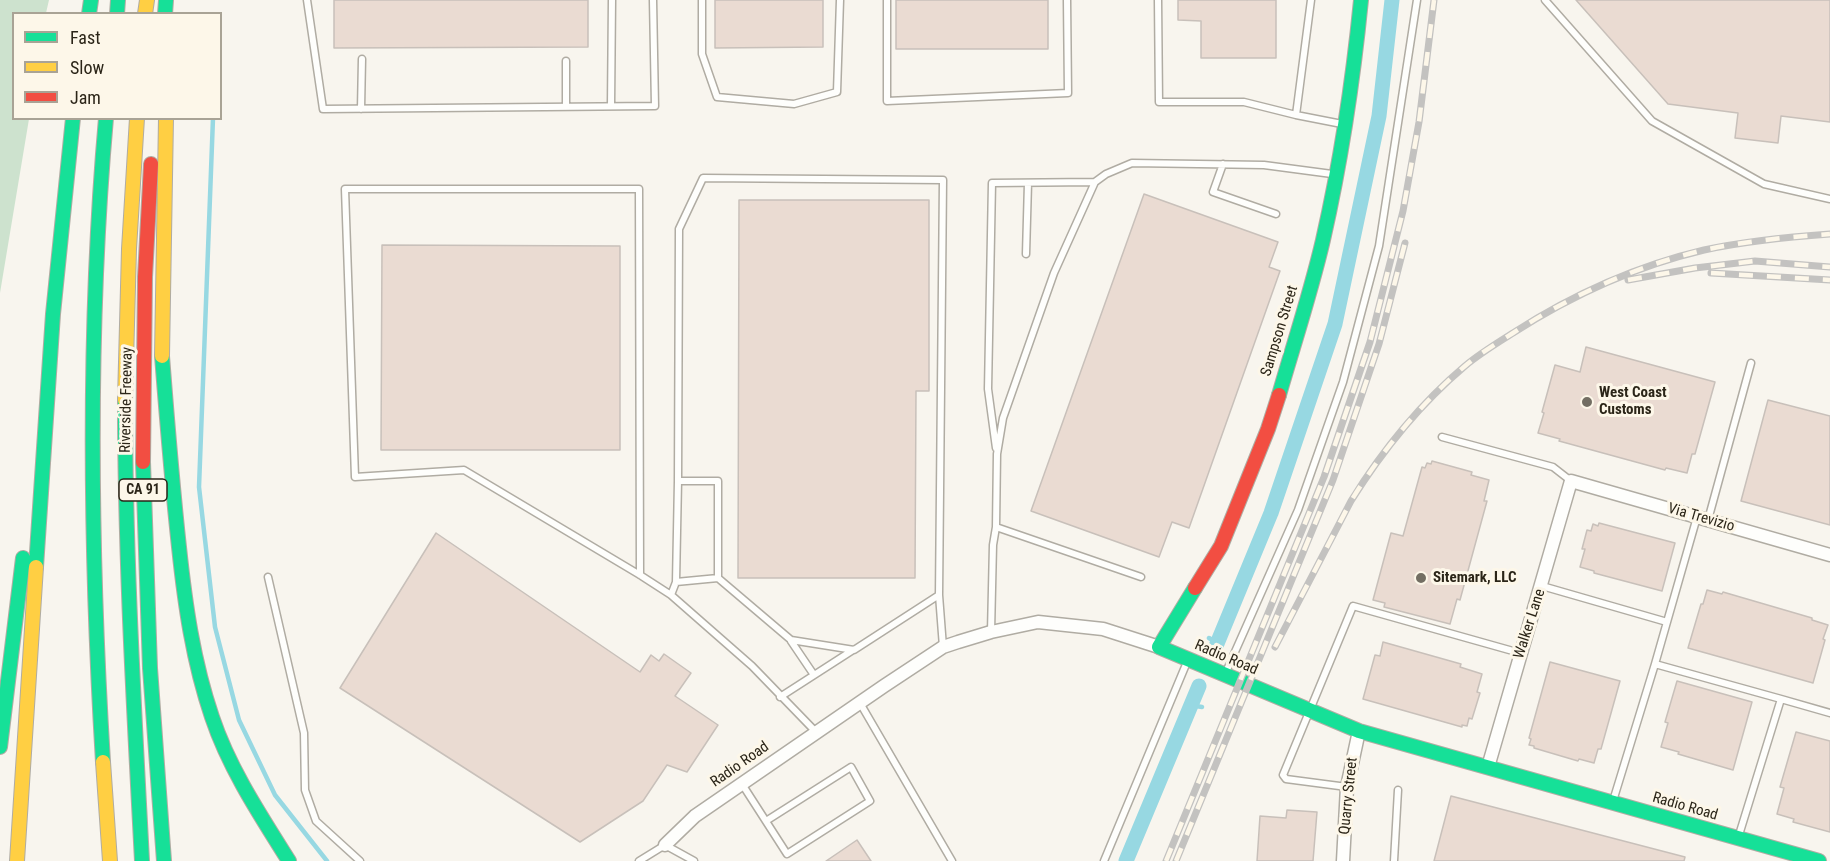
<!DOCTYPE html>
<style>
body{margin:0}
#map{position:relative;width:1830px;height:861px;overflow:hidden;background:#f8f5ee;font-family:"Roboto Condensed",sans-serif}
canvas{display:block}
.legend{position:absolute;left:12px;top:12px;width:210px;height:108px;box-sizing:border-box;background:#fdf7e9;border:2px solid #a9a395;margin:0;padding:8px 10px;list-style:none;font-size:18px;color:#2b2518}
.legend li{display:flex;align-items:center;gap:12px;height:30px}
.legend b{width:30px;border:2px solid #a9a395}
</style>
<div id="map">
<canvas width="1830" height="861"></canvas>
<ul class="legend">
<li><b style="height:8px;background:#16e098"></b>Fast</li>
<li><b style="height:8px;background:#ffcf43"></b>Slow</li>
<li><b style="height:8px;background:#f24e42"></b>Jam</li>
</ul>
</div>
<script>
const ctx = document.querySelector('canvas').getContext('2d');
ctx.lineJoin = 'round';
function fill(path, color) { ctx.fillStyle = color; ctx.fill(path, 'evenodd'); }
function stroke(path, color, width, dash) { ctx.strokeStyle = color; ctx.lineWidth = width; ctx.lineCap = dash ? 'butt' : 'round'; ctx.setLineDash(dash || []); ctx.stroke(path); }
function label(font, color, halo, rows, align = 'center') {
  ctx.font = font + ' "Roboto Condensed",sans-serif'; ctx.lineWidth = 6; ctx.setLineDash([]); ctx.textBaseline = 'middle'; ctx.strokeStyle = halo; ctx.fillStyle = color; for (const [text, x, y, turn = 0] of rows) {
    ctx.save(); ctx.translate(x, y); ctx.rotate((+turn || 0) * Math.PI / 180); ctx.textAlign = isNaN(turn) ? turn : align; if (halo) ctx.strokeText(text, 0, 0); ctx.fillText(text, 0, 0); ctx.restore();
  }
}
fill(new Path2D(`
 M0,0H49L46,13L14,14V118L29,119L0,293Z`), '#cde2ce');
stroke(new Path2D(`
 M213,118L199,487L215,627L239,720L275,795L327,861
 M1365,159L1369,160
 M1209,638L1217,643
 M1196,706L1202,707`), '#97d8e2', 4.5);
stroke(new Path2D(`
 M1214,651L1271,513L1335,324L1379,116L1392,0
 M1126,861L1199,686`), '#97d8e2', 15);
const building = new Path2D(`
 M334,0H588V47L334,48Z
 M715,0H823V47L715,48Z
 M896,0H1048V49H896Z
 M1178,0H1276V58H1201V21L1178,20Z
 M1576,0H1830V122L1781,116L1778,143L1735,138L1738,113L1668,104Z
 M1144,194L1278,242L1269,267L1280,271L1189,528L1172,522L1159,557L1031,511Z
 M739,200H929V391H916L915,578H738Z
 M382,245L620,246V450H381Z
 M1586,347L1715,382L1695,454H1692L1687,473L1666,468L1665,470L1559,441L1560,439L1538,433L1544,413L1542,412L1555,365L1580,372Z
 M1768,400L1830,416V525L1741,501Z
 M1432,461L1472,472L1471,475L1489,480L1484,501H1487L1460,600L1457,599L1450,624L1384,607L1385,603L1373,600L1391,533L1403,536L1422,467L1425,468L1427,463L1431,464Z
 M1599,523L1675,543L1662,591L1594,573V571L1580,567L1585,549H1582L1587,530L1591,531L1593,524L1598,526Z
 M436,533L640,672L651,655L659,661L664,654L691,673L675,696L718,725L687,772L667,765L643,801L580,842L340,688Z
 M1707,590L1722,594L1723,592L1812,618V620L1828,625L1823,639L1825,640L1813,683L1688,648L1701,604H1703Z
 M1383,642L1461,664L1460,667L1482,674L1477,692L1480,693L1472,719L1469,718L1467,726L1462,725V727L1363,699L1375,655L1380,656Z
 M1550,662L1620,681L1601,749H1598L1594,763L1579,759L1578,761L1534,748V746L1529,745L1531,739L1529,738Z
 M1677,681L1752,702L1733,770L1678,754L1679,752L1661,747L1668,723L1665,722Z
 M1796,732L1830,741V832L1793,822L1794,819L1777,814L1784,788L1780,787Z
 M1451,796L1685,857L1684,861H1434Z
 M1287,810L1317,812L1313,861H1257L1260,816L1286,818Z
 M857,840L871,861H826Z`);
fill(building, '#eadbd2');
stroke(building, '#c8c0ba', 1.5);
const lane = new Path2D(`
 M307,0L323,109L655,106L653,0
 M702,0V54L717,97L794,104L837,92L840,0
 M887,0V101L1068,93L1067,0
 M1158,0L1159,102H1244L1296,115
 M1311,0L1296,115L1342,124
 M1545,0L1652,121L1764,184L1830,199
 M566,61V106
 M611,106L612,0
 M361,109L362,59
 M1223,164L1213,192L1276,214
 M1026,254L1028,183
 M1442,437L1553,467L1571,481
 M996,448L988,389L992,183L1095,182
 M678,481L679,229L703,178L943,180L939,595
 M1708,520L1751,363
 M996,527L997,454L1003,418L1054,273L1095,182L1106,174L1132,163L1264,165L1332,174
 M640,575L639,189H345L355,477L464,470L640,575L671,595
 M268,577L304,733L305,790L316,821L360,861
 M676,582L718,578
 M1542,586L1667,622
 M991,632L993,545L996,527L1141,577
 M791,641L814,675
 M1655,664L1781,699
 M1226,672L1298,510L1343,382L1379,246L1417,0
 M780,697L853,650
 M860,703L952,861
 M816,732L752,666L671,595L676,582L678,481H718V578L791,640L854,650L939,595L943,647
 M742,784L787,854L870,801L851,767L766,821
 M1347,787L1286,779L1283,775L1353,606L1520,653
 M1613,801L1655,664L1697,517
 M1739,835L1781,699L1830,713
 M639,861L665,845L694,861
 M1104,861L1187,662
 M1394,861L1398,790`);
const street = new Path2D(`
 M1488,767L1571,481L1830,555
 M665,845L695,816L884,686L943,647L958,642L991,632L1038,622L1103,629L1159,647
 M1343,861L1347,787L1359,731`);
const fast = new Path2D(`
 M89,14L91,0
 M117,14L118,0
 M165,14L166,0
 M162,356C167,420 172,483 179,547C185,604 193,661 212,717C229,768 260,815 289,861
 M1279,395C1294,343 1311,292 1323,240C1341,161 1353,81 1361,0
 M125,400C125,554 134,708 142,861
 M143,462L150,668L164,861
 M36,567L53,314L73,118
 M1195,588L1159,647L1359,731L1819,861
 M0,747L23,558
 M103,762C90,548 87,332 106,118`);
const slow = new Path2D(`
 M145,14L147,0
 M162,356L166,118
 M125,400L129,249L137,118
 M103,762L110,861
 M17,861L36,567`);
const jam = new Path2D(`
 M143,462L145,277L151,164
 M1195,588L1221,546L1268,429L1279,395`);
stroke(lane, '#b0aca3', 9);
stroke(street, '#b0aca3', 15);
stroke(fast, '#b0aca3', 16);
stroke(slow, '#b0aca3', 16);
stroke(jam, '#b0aca3', 16);
stroke(new Path2D(`
 M1201,643L1206,644`), '#d7d6d4', 2, [6, 3]);
stroke(lane, '#fefefc', 6);
stroke(street, '#fefefc', 12);
stroke(fast, '#16e098', 14);
stroke(slow, '#ffcf43', 14);
stroke(jam, '#f24e42', 14);
const rail = new Path2D(`
 M1711,273L1830,280
 M1628,280L1695,268L1755,261L1830,267
 M1275,647L1351,501C1382,451 1420,404 1465,366C1479,354 1497,343 1513,333C1572,295 1636,266 1704,250C1746,241 1788,237 1830,234
 M1166,861L1324,477L1370,342L1403,211L1419,122L1434,0
 M1176,861L1333,480L1379,344L1405,243`);
stroke(rail, '#c3c2c0', 7);
stroke(rail, '#fdf7e9', 4.5, [14]);
for (const [x, y, r, color] of [
 [1587,402,6,"#736e63"],
 [1421,578,6,"#736e63"]
]) { const dot = new Path2D(); dot.arc(x, y, r, 0, 2 * Math.PI); ctx.fillStyle = color; ctx.fill(dot); stroke(dot, '#fdf7e9', 2); }
for (const [x, y, w] of [
 [143,490,48]
]) { const box = new Path2D(); box.roundRect(x - w / 2, y - 11, w, 22, 4.5); ctx.fillStyle = '#fdf7e9'; ctx.fill(box); stroke(box, '#2b2518', 1.5); }
label('bold 14px', '#2b2518', null, [
 ["CA 91",143,490]
]);
label('15px', '#2b2518', '#fdf7e9', [
 ["Sampson Street",1280,331,-73],
 ["Riverside Freeway",127,400,-89],
 ["Via Trevizio",1701,518,16],
 ["Walker Lane",1530,624,-72],
 ["Radio Road",1226,658,23],
 ["Radio Road",740,765,-35],
 ["Quarry Street",1349,796,-84],
 ["Radio Road",1685,807,16]
]);
label('bold 15px', '#2b2518', '#fdf7e9', [
 ["West Coast",1599,393],
 ["Customs",1599,410],
 ["Sitemark, LLC",1433,578]
], 'left');
</script>
